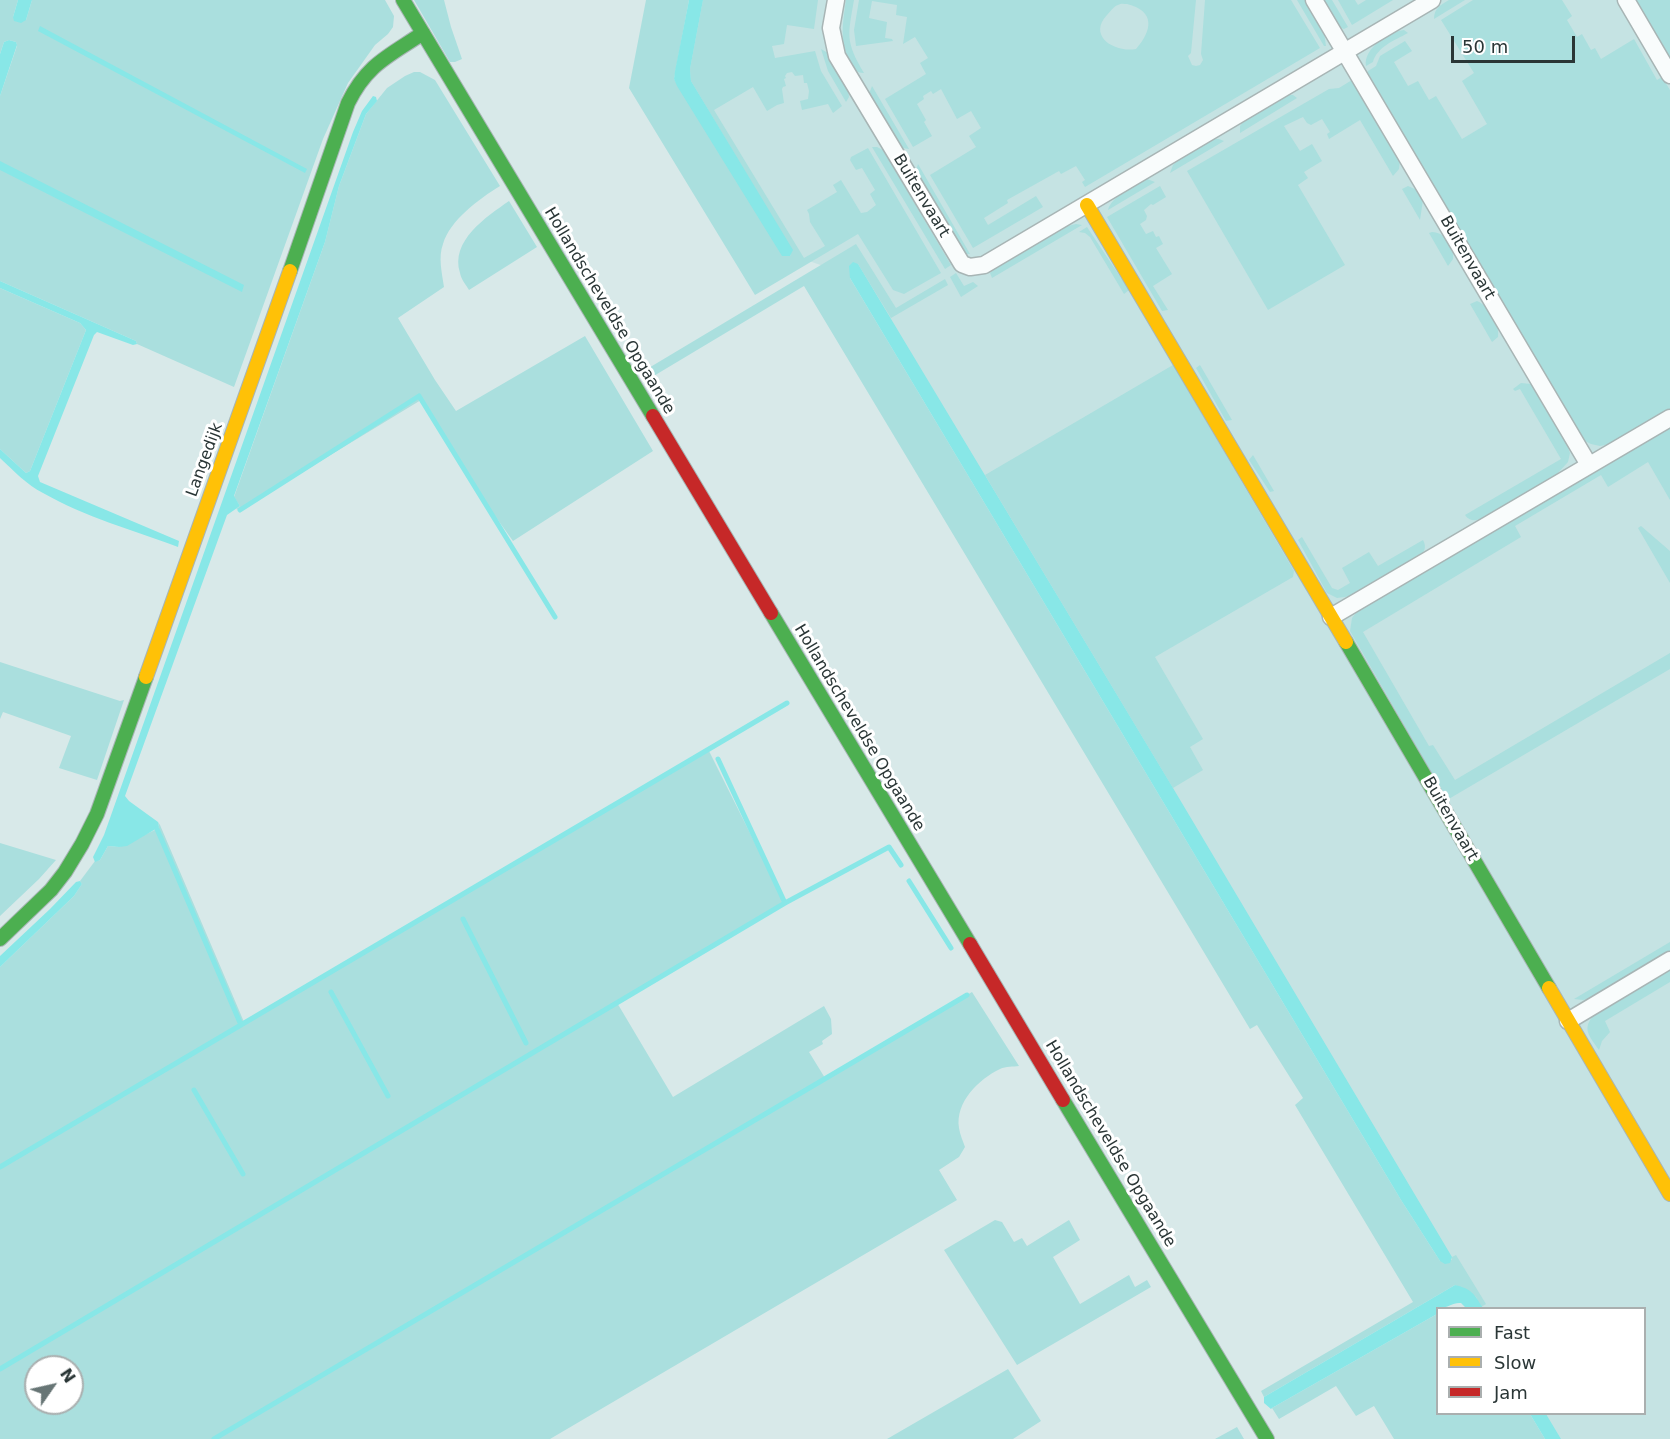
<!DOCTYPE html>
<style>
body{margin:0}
#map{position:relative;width:1670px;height:1439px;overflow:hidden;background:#d8e9e9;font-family:"DejaVu Sans",sans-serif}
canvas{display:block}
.legend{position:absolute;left:1436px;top:1307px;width:210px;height:108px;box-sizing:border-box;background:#fff;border:2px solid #aaafaf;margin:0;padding:8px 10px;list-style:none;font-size:18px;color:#2a3636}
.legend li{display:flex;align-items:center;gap:12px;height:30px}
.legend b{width:30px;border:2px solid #aaafaf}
.north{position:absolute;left:24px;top:1355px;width:60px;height:60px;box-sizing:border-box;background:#fff;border:2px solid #aaafaf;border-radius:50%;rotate:56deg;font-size:16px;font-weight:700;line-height:24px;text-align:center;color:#2a3636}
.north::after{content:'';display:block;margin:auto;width:21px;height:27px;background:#677575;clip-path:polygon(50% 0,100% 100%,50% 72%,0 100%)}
.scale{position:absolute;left:1451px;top:36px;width:124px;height:27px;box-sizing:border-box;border:3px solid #2a3636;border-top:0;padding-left:8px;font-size:18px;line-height:21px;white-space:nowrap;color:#2a3636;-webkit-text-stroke:4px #fff;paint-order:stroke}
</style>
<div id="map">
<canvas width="1670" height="1439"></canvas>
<ul class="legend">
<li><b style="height:8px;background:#4caf50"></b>Fast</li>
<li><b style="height:8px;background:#ffc107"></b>Slow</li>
<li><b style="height:8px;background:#c62828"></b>Jam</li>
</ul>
<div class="north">N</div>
<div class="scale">50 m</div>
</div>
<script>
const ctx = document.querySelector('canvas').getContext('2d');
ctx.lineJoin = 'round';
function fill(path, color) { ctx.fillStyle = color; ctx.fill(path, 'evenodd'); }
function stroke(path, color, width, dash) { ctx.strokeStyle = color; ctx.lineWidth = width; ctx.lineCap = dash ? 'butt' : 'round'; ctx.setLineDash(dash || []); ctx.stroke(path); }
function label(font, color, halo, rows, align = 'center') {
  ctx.font = font + ' "DejaVu Sans",sans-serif'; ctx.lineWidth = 6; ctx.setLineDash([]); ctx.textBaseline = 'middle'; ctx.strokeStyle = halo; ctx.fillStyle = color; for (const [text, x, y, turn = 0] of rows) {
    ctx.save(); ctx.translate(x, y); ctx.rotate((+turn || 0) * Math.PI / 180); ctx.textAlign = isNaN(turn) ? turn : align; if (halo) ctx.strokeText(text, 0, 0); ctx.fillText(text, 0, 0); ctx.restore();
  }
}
fill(new Path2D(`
 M698,0H1670V1439H1554L1538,1414H1644V1308H1475L858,278L786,253L683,80Z`), '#c5e3e3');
fill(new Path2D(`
 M0,0H18L13,17L26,20L32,0H385L394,16L393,27L388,34L375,45L348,83L323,139L234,387L137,344L136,341L0,281V96L17,46L16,42L9,40L4,42L0,54Z
 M414,0H444L451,27L462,59L455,62H450Z
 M646,0H689L674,79L790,256L792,250L691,81L690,69L703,0H818L814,29L787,25L784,44L772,46L775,58L815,51L821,71L842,106L833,113L828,104L802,110L800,101L808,99L809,91L807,83H804L803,75L795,76L792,72L787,73L785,76L786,78L784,79L786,86L783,87L782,89L784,103L777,105L767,111L753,87L714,110L804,258L825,246L810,222L809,214L807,210L837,192L833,185L841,180L861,213L867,212L876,205L870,194L875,190L862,168L856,170L850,160L851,157L868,148L941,273L904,294L893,290L858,234L755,295L629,88Z
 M846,0H854C848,35 845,41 864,73C856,73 853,69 850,62C839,41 843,22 846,0Z
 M859,0H1196L1191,53L1188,56L1192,65L1196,66L1200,65L1203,60L1201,54L1205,0H1291L1320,48L1085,187L1082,182L1085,180L1076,166L1061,174L1059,171L1007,200L1008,203L984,218L988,225L1036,196L1043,207L973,248L930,175L976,147L969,136L981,128L971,111L957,119L941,89L933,94L931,91L923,96L924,99L917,104L926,120L924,122L932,136L913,147L885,99L926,74L920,63L928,58L915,37L903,44L907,17L896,15L897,5L872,1L869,18L887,22L885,38L892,39L893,41L856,46L854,30ZM1127,4C1156,11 1152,31 1136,49C1115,53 1087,36 1107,15C1110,12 1114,6 1118,5C1121,3 1124,4 1127,4Z
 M1297,0H1305L1324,32L1326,46H1324Z
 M1323,0H1332L1348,27L1344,29L1339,27Z
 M1338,0H1355L1358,5L1366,0H1393L1352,25Z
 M1449,0H1465L1434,19C1434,8 1441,5 1449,0Z
 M1473,0H1562L1572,16L1567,20L1577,37L1582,34L1591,50L1595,48L1601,59L1634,39L1657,80L1662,77L1670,90V409L1610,444L1600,446L1591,444L1583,440L1367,73L1368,71L1376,66L1380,56L1405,41L1412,51L1394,62L1408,86L1418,81L1429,100L1436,96L1462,139L1487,124L1462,81L1474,73L1441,20Z
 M1635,0H1670V60Z
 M1404,30L1408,33C1395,40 1377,47 1373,62L1366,66C1363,49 1389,31 1404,30Z
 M821,49L828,53L848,90L849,97L846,102L828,71Z
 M414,72H420L435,80L500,186C479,199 450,220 443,244C438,257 442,273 444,287L398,318L435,380L456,411L585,336L653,451L513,541L480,495L421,400L240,510L236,509L240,506L234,497L325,242L339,186L366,114L387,88L405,76Z
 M1352,80L1400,160L1399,169L1393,176L1360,120L1329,139L1327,134L1330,132L1322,119L1311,125L1307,123L1303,117L1284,126L1300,151L1312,144L1322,161L1304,172L1308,178L1298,185L1345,265L1268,310L1187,171L1329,89L1339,88Z
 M872,86L909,149L902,148L869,94Z
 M1289,95H1293L1297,98L1240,133V126L1243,122Z
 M1213,139H1219L1224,141L1170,173L1173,165L1177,161Z
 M872,147H877L883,150L951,265L945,269Z
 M918,164L970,254H965L915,173Z
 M1147,179L1155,182L1108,210C1111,197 1135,184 1147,179Z
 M1160,186L1166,197L1153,205L1151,204L1144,210L1147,216L1146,220L1140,224L1146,234L1153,231L1156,237L1159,236L1163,244L1156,248L1172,274L1153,286L1168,310L1162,311L1107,217Z
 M1408,186L1417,190L1423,200L1420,220L1402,189Z
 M509,201L537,247L469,290C466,285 461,279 460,273C450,241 486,217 509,201Z
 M1076,224L1082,225L992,278L990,273L993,269L1064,227Z
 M1087,227L1129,290L1124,294L1090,237L1085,233L1079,232Z
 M1432,232C1445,232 1455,246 1453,259L1448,266L1429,233Z
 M856,244L896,308L945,279L948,285L891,318L858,264L850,278L1401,1200L1440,1261L1452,1260V1257L1456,1255L1486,1304L1481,1307L1476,1297L1455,1285L1264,1397L1261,1391L1413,1302L1295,1105L1303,1098L1257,1025L1250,1029L804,286L652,377L647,369Z
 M956,273L964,286L973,282L978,286L961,297L950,277Z
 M0,288L80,323L86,330L30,471L26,473L0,449Z
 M1477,301C1489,306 1500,323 1498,337L1492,342L1470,304Z
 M1173,365L1294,571L1293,577L1155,657L1203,739L1190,747L1203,770L1173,788L985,475Z
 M1200,365L1232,420L1226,421L1196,368Z
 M1521,383L1531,384L1535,389L1565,440L1570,453L1568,462L1556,475L1481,519C1475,521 1469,521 1465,515L1561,459L1520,389L1515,391L1513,389Z
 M1670,426V500L1648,462L1608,487L1601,475L1515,526L1521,537L1363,632L1429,746L1433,745L1455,780L1670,653V669L1447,800L1350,631L1352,618L1359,609Z
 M1253,455L1274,491L1270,492L1249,460Z
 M1641,526L1670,551V583L1638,528Z
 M1302,537L1332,588L1338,590L1350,583L1342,568L1369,552L1378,566L1423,540C1426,545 1426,551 1420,555L1352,596L1337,598L1327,593L1298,540Z
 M0,662L120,701L124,700L97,780L59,768L71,736L3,712L0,719Z
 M708,749L785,903L616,1001L673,1097L824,1006L831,1019L832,1034L822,1041L823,1044L809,1052L825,1078L972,992L1019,1066C1013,1067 1006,1066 1000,1069C979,1079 955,1102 959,1128C960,1135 963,1141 965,1147L959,1157L939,1170L957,1200L550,1439H0V967L74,896L82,884L80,881L95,861L100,860L108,846L119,847L157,829L159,827L158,822L160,825L244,1022ZM36,1367H72V1403H36Z
 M0,843L56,860L39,879L0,916Z
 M1670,942V951L1588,999L1583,1000L1574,999Z
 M1667,970H1670V982L1605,1021L1610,1032L1602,1041L1599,1050C1587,1033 1581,1027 1598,1011Z
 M995,1220L1002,1222L1014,1242L1022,1238L1027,1246L1069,1220L1080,1240L1053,1257L1080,1304L1129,1275L1135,1287L1147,1280L1151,1287L1017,1365L944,1250Z
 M1437,1314L1438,1414H1530L1545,1439H1394L1374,1406L1356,1416L1336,1386L1279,1419L1272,1408Z
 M1008,1369L1041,1421L1013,1439H887Z
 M1237,1427L1244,1439H1215Z`), '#aadfde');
fill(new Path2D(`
 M18,0H32L26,20L21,23L14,21L13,17Z
 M689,0H703L690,69L691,81L793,250L790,256H782L677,86L674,79L675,71Z
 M40,26L307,169L305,173L38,31Z
 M9,40L16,42L17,45L0,96V54L4,42Z
 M373,96L376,97L377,101L366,114L339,186L325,242L234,496L240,506L227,515L125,796L129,801L158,822L159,827L127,846L119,847L108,846L100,860L95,862L93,857L104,835L353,132L362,111Z
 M0,161L244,285L242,292L0,170Z
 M853,262L858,264L1173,788L1452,1257L1450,1263L1445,1264L1440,1261L1401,1200L850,278L849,266Z
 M0,281L136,341L137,344L133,345L97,332L94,335L38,476L40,482L179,541L178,547C133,530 85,517 43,493C27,485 14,471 0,458V449L26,473L30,471L86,330L80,323L0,288Z
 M76,882L80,881L82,884L74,896L0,967V956L50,909Z
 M1455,1285C1472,1289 1474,1294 1483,1308H1466L1461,1303C1453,1302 1449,1308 1438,1308L1437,1314L1272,1408L1271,1409L1264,1403V1397Z
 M1530,1414H1546L1561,1439H1545Z`), '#88e7e7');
stroke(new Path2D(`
 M240,510L419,396L555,617
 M157,829L241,1025
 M909,881L951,948
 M785,903L889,847L901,865
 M463,919L526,1043
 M331,992L388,1096
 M194,1090L243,1174
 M0,1167L787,703
 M0,1369L785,903L718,759
 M214,1439L967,995`), '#88e7e7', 5);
const street = new Path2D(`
 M836,0L831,28L837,56L962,264L970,267L984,265L1432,0
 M1314,0L1589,465
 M1626,0L1670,75
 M1331,617L1670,418
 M1568,1021L1670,960`);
const fast = new Path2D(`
 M403,0L653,416
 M290,271L348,103C367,64 389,56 423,33
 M771,613L970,944
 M1346,642L1549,988
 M0,939L51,890L65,872L82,844L97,814L146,677
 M1063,1100L1267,1439`);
const slow = new Path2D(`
 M1087,205L1346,642
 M146,677L290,271
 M1549,988L1670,1194`);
const jam = new Path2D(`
 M653,416L771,613
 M970,944L1063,1100`);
stroke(street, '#a8b5b5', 19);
stroke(fast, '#a8b5b5', 16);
stroke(slow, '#a8b5b5', 16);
stroke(jam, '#a8b5b5', 16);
stroke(street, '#f9fcfc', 16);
stroke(fast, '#4caf50', 14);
stroke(slow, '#ffc107', 14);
stroke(jam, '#c62828', 14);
label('16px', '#2a3636', '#fff', [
 ["Buitenvaart",921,196,59],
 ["Buitenvaart",1467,258,60],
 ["Hollandscheveldse Opgaande",609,311,59],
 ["Langedijk",205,460,-70],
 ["Hollandscheveldse Opgaande",859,728,59],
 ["Buitenvaart",1450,819,60],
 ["Hollandscheveldse Opgaande",1110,1144,59]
]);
</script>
